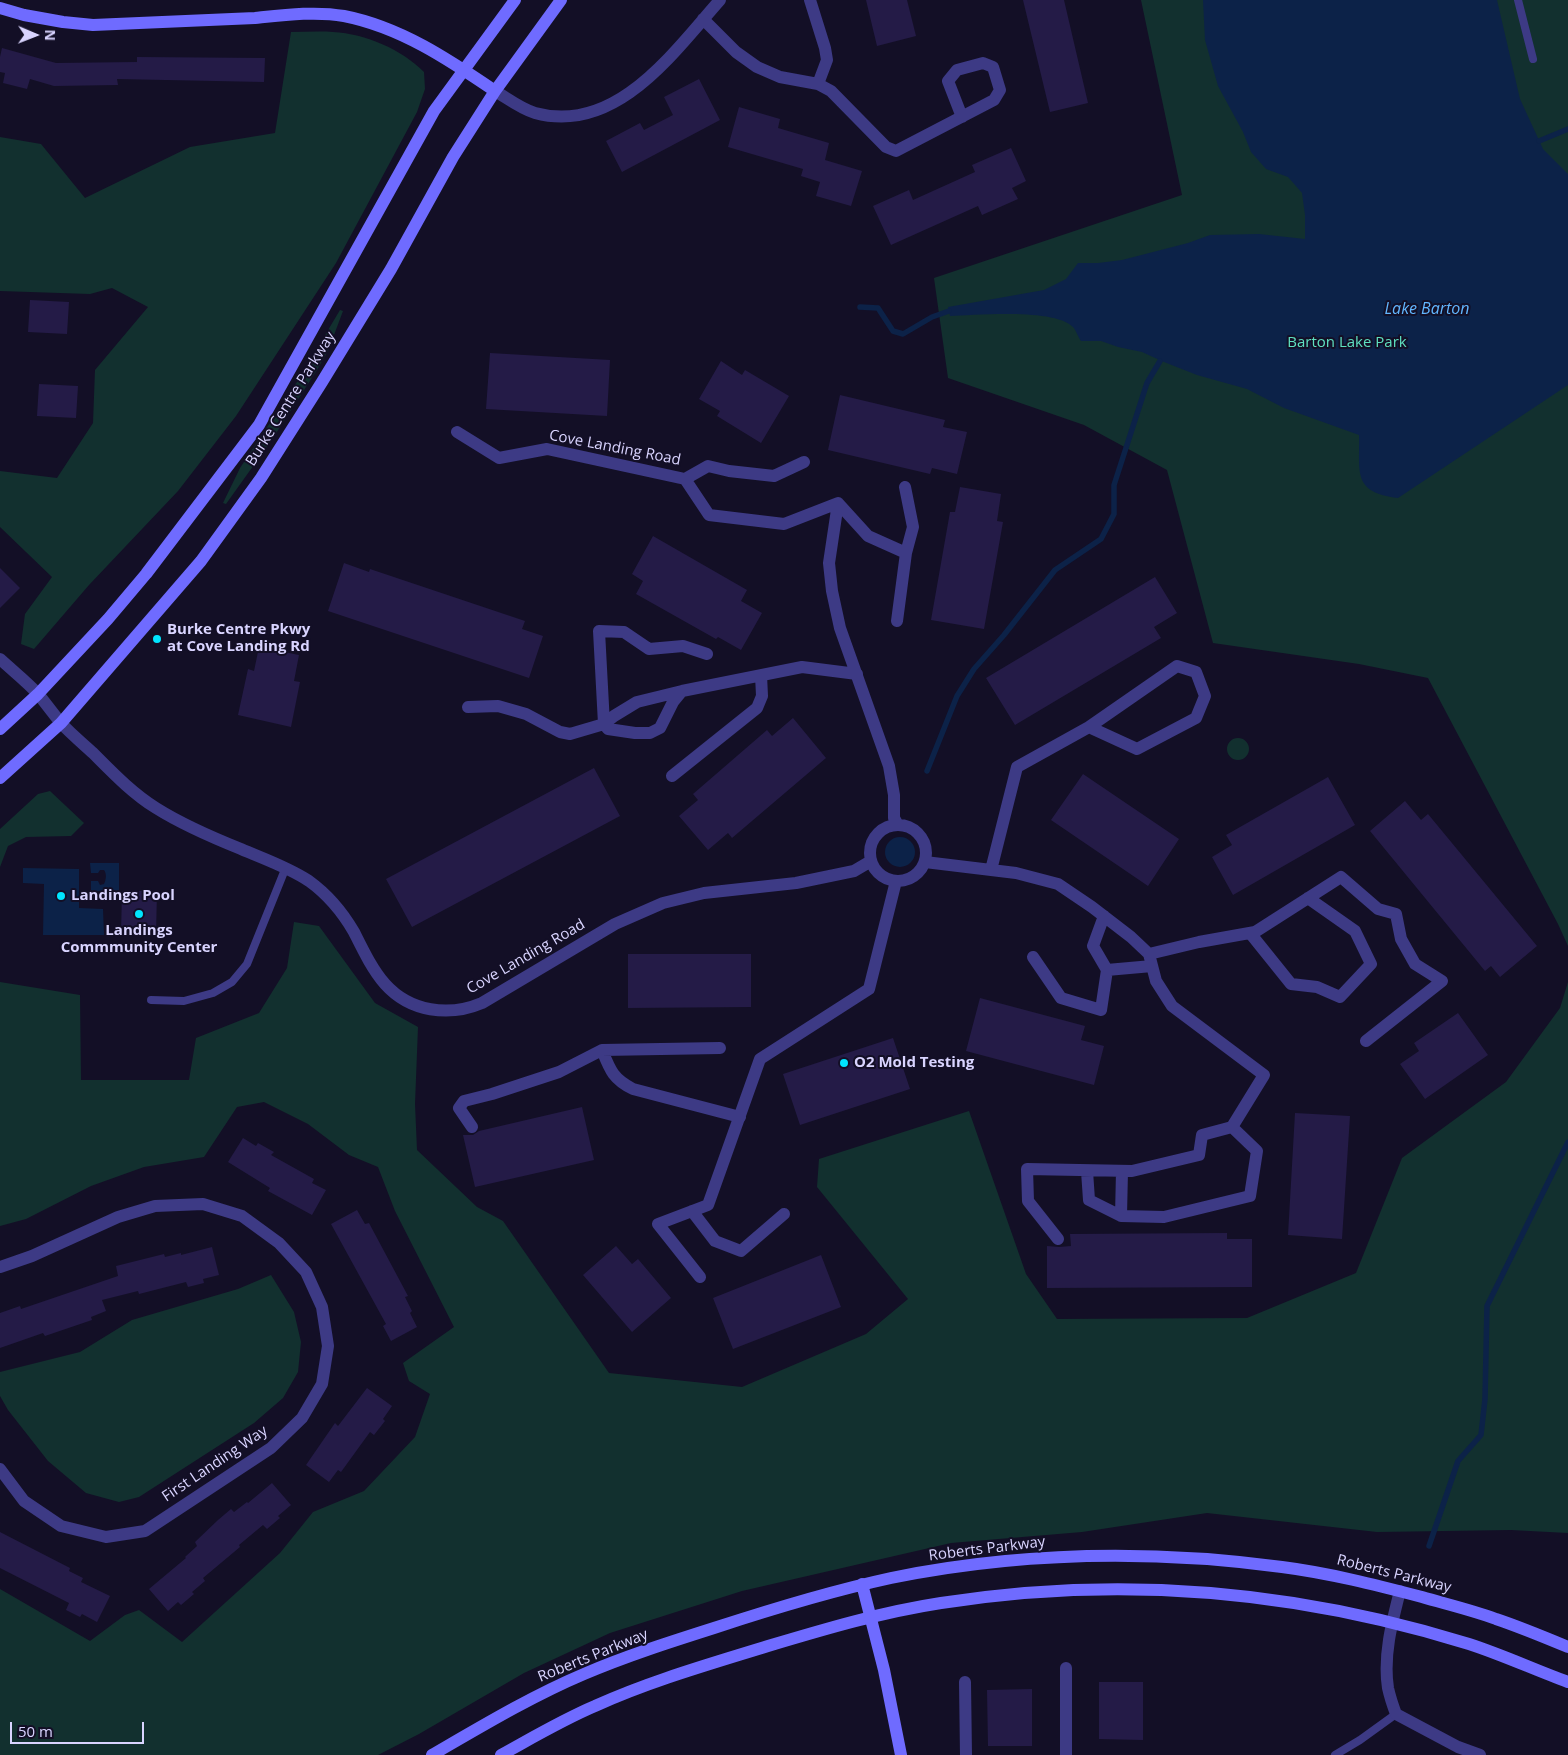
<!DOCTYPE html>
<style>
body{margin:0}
#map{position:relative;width:1568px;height:1755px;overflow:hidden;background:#130f26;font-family:"Open Sans",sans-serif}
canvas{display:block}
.north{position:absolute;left:10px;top:10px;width:50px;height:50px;-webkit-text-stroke:4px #130f26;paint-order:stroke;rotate:91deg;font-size:14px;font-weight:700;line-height:20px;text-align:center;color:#d9d4ff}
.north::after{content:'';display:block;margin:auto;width:18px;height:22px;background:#d9d4ff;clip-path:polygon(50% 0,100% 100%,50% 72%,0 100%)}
.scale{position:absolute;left:10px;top:1722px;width:134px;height:22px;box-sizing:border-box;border:2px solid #d9d4ff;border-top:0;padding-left:6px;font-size:15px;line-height:18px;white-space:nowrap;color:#d9d4ff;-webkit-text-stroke:4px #130f26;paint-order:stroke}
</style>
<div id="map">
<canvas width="1568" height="1755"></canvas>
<div class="north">N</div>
<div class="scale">50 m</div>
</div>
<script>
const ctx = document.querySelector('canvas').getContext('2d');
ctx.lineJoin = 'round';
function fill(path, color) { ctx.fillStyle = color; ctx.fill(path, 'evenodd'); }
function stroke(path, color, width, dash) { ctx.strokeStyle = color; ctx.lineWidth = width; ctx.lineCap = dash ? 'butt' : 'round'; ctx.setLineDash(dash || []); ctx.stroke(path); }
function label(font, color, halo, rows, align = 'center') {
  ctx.font = font + ' "Open Sans",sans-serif'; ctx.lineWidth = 4; ctx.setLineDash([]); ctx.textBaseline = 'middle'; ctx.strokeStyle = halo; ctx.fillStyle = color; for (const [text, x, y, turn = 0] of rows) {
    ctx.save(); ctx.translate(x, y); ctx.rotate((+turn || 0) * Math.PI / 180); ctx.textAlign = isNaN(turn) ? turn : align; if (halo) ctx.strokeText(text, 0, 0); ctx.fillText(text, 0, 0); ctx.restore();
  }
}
fill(new Path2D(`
 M1141,0H1568V946L1558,924L1428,678L1359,664L1213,643L1167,470L1084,425L948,378L934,278L1182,195Z
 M291,32C305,32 319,31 333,32C366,34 401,49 424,72L425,89L417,112L336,263L236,416L178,491L89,585L34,649L21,644L25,614L52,577L0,527V471L57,478L93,423L95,370L148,307L112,288L90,294L0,291V137L41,144L85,198L190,147L275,133Z
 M340,310L343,311L328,351L317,370L271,441L226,504L223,503L240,468L297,382Z
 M1227 749a11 11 0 1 1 22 0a11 11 0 1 1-22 0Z
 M50,791L84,823L71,836L26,837L8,846L0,867V829L38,794Z
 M294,922L319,926L375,1003L418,1027L415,1104L417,1150L477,1207L503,1221L609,1373L742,1387L866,1334L908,1299L817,1187L819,1159L969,1111L1026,1274L1057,1319L1247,1318L1356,1273L1402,1158L1506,1082L1560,1008L1568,982V1533L1511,1530L1377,1532L1207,1513L1082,1532L951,1543L742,1591L610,1633L524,1673L419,1734L378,1755H0V1589L90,1641L125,1615L139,1610L182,1642L280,1553L313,1512L364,1491L415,1437L430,1394L409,1381L403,1363L454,1327L395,1211L378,1167L349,1155L308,1124L264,1102L237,1107L204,1157L144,1167L91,1186L26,1219L0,1226V982L80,995L81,1080H189L196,1038L259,1013L287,968Z
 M271,1275L294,1312L301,1342L298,1372L283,1398L254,1423L139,1497L119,1502L86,1493L48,1461L8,1410L0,1396V1372L80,1352L132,1320L238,1289Z`), '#12302f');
fill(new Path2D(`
 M1203,0H1497L1520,99L1543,149L1568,174V385L1398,498C1352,492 1360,473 1359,435L1284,408L1247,389L1197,375L1164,362L1142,352L1118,347L1101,341H1081C1078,337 1076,330 1073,327C1055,308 976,315 950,316L948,307L1044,290L1066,279L1078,263H1098L1122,260L1188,243L1210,235L1259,234L1305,239V215L1302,193L1288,177L1266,169L1251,152L1243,132L1218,86L1205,40Z
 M885 852a15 15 0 1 1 30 0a15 15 0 1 1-30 0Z
 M90,863H119V892L91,891V881H98L100,885L104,884C106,880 107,874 104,870H100L98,873H91Z
 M23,868L79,869V908L103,909L104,935H43L44,884L23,883Z`), '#0c2248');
stroke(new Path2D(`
 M1539,141L1568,129
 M860,307L878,308L893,331L903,334L932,317L949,311
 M927,771L957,696L974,669L1004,635L1055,570L1101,539L1114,514V485L1147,383L1160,361
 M1429,1546L1458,1461L1481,1435L1485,1399L1487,1306L1568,1142`), '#0c2248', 5.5);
fill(new Path2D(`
 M866,0H907L916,36L877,46Z
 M1023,0H1064L1088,103L1050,112Z
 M2,48L56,63L137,62V57L265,58L264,82L117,79L118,85L54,86L30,79L27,89L3,83L5,73L0,72V57Z
 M699,79L720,120L622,172L606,141L640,123L644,130L673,115L664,97Z
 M739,107L780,119L778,128L829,143L825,160L862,171L851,206L816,196L820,182L801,176L803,169L728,147Z
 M1011,148L1026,181L1012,188L1018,199L982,215L978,206L891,245L873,206L909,190L913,200L975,172L972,165Z
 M30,300L69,302L67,334L28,332Z
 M490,353L610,360L607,416L486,409Z
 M721,361L742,375L745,370L789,396L761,443L717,416L720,411L699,399Z
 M39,384L78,386L76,418L37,416Z
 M840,395L945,420L943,427L967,432L957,474L932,468L930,474L828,450Z
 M960,487L1001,494L997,521L1003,522L984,629L931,620L950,512H955Z
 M653,536L747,590L741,601L762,613L741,650L718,637L716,639L636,594L643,581L632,574Z
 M344,563L369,572L370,569L525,621L522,629L543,636L529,678L328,611Z
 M0,568L20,588L0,608Z
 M1155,577L1177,613L1154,627L1161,638L1015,725L986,678Z
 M259,647L299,655L294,681L300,682L291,727L238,715L248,669L254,671Z
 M793,718L826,758L732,838L728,833L708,850L679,816L698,800L693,794L767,730L772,736Z
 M594,768L620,816L412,927L386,879Z
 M1083,774L1179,839L1148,886L1051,820Z
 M1328,777L1355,825L1233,895L1212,857L1232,845L1226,835Z
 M1405,801L1421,820L1428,814L1537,946L1500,977L1491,966L1485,971L1370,831Z
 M122,891H157L156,935L121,934Z
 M628,954H751V1007L628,1008Z
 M980,998L1085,1026L1081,1040L1104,1046L1094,1085L966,1051Z
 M1458,1013L1488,1055L1425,1099L1400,1064L1419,1051L1414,1043Z
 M893,1038L910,1089L800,1125L783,1074Z
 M582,1107L594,1160L475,1187L463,1135H473L479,1131Z
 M1295,1113L1350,1116L1342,1239L1288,1235Z
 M243,1138L256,1146L258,1143L274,1152L271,1155L314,1179L312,1183L326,1190L312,1215L268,1191L270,1188L228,1162Z
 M357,1210L365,1224L369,1223L408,1296L405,1297L412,1311L410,1313L417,1327L391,1341L383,1326L386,1324L331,1224Z
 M1227,1233V1239H1252V1287L1047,1288V1246L1059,1247L1071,1246L1070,1234Z
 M616,1246L632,1264L638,1259L671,1298L632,1332L583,1275Z
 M212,1247L219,1275L203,1279L204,1283L188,1287L186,1282L139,1294L138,1291L102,1300L106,1311L91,1317L92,1320L45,1336L43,1333L0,1348V1313L20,1306L21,1309L118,1276L116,1266L164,1254L165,1257L181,1253V1255Z
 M821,1255L841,1307L733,1349L713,1298Z
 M367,1388L392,1406L383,1419L385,1421L374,1435L370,1432L341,1472L338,1470L329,1482L306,1465L335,1423L338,1426Z
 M272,1483L291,1505L278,1516L280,1518L267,1529L263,1525L239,1545L240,1547L203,1578L205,1581L192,1592L194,1594L181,1605L178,1602L168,1611L149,1589L186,1558L185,1557L197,1546L195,1542L218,1520L231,1509L234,1512L247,1502L248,1503Z
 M0,1532L70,1568L69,1571L83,1578L81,1582L110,1596L97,1622L82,1614L80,1617L66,1610L69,1603L0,1568Z
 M1099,1682H1143V1740L1099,1739Z
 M1032,1689V1746H988L987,1690Z`), '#241b47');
stroke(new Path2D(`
 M1518,0L1533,59
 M151,1000L184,1001L213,993L232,982L247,964L286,867
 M1335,1755L1360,1740L1396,1714`), '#3d3a85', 8);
stroke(new Path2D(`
 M810,0L825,48L827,60L818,84
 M703,19L736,52L757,67L780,77L818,84L831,91L886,147L896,151L994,100L1000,90L993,67L983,63L957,70L948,81L962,117
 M495,91C507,98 521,109 535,113C616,135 673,53 720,0
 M457,432L499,458L547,449L685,479L709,515L784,524L838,503L829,563L832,591L840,628L889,766L894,795V818L898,825
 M685,479L708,466L729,471L774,476L804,462
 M905,487L913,527L906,553
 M838,503L868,536L906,553L897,621
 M0,659C13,671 27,682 39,695C46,704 53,713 60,722C70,733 82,743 93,753C113,773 132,793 156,808C183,825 211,837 241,849C264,859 288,867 309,881C327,894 343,913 354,932C363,950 372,969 385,984C410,1012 449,1017 482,1003L615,924L663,903L704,893L796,883L854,871L871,861
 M682,691L673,702L660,728L650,733H635L608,729L604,724L599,631L624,632L649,649L683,646L707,654
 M468,707L498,706L526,714L560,732L570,734L604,724L614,716L637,702L682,691L802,667L857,674
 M672,776L757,708L762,696L761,675
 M870 853a28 28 0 1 1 56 0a28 28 0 1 1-56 0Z
 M925,862L1016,873L1058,884L1092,907L1131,937L1149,954L1156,981L1172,1006L1264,1075L1232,1127L1202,1135L1199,1155L1132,1171L1027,1169L1028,1201L1058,1239
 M991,870L1017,767L1089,727L1137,749L1196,718L1205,696L1196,672L1177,666L1089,727
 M1104,916L1093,946L1107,970
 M1250,933L1291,984L1317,987L1340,997L1371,964L1355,931L1308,898
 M1149,954L1199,942L1255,932L1341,877L1378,909L1396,914L1401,939L1415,964L1442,981L1366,1041
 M1033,957L1061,998L1101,1010L1107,970L1152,966
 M720,1048L602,1050C610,1070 613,1079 633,1089L740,1117
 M472,1127L459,1108L464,1101L492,1094L559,1072L602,1050
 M1087,1171L1089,1200L1121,1216
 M1122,1171L1121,1216L1164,1217L1250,1196L1257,1151L1232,1127
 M692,1211L715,1241L741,1251L784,1214
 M0,1267L32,1256L118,1217L155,1206L203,1204L242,1216L279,1243L306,1272L322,1307L328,1346L322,1384L302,1418L271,1448L145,1531L106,1537L61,1526L24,1501L0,1469
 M700,1277L658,1224L708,1205L760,1059L869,989L896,881
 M1400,1591C1392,1622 1383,1656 1388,1688C1390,1697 1393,1706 1396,1714L1458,1747L1480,1755
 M965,1682L966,1755
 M1066,1755V1668`), '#3d3a85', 12);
stroke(new Path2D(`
 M0,8L24,15L63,22L93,25L255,18C284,15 316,11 344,16C400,27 448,59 495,91
 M0,729L38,694L108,619L146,574L259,425L434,111L515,0
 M0,778L61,723L201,561L261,478L322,382L391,269L453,157L495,91L561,0
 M862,1584L884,1670L901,1755
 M432,1755C482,1726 532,1696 584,1674C626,1656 670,1642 714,1628C772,1609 831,1591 891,1578C1019,1552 1153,1550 1282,1567C1329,1573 1376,1585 1422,1597C1446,1604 1472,1610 1496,1619C1520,1627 1544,1637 1568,1647
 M501,1755C532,1738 562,1720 595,1706C650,1681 710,1664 768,1646C825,1629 882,1612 941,1603C1120,1575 1296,1590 1469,1644C1503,1655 1535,1670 1568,1682`), '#6f6bff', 12);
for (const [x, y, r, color] of [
 [157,639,5,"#00e5ff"],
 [61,896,5,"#00e5ff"],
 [139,914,5,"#00e5ff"],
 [844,1063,5,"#00e5ff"]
]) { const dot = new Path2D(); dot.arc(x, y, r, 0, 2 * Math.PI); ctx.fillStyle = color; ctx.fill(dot); stroke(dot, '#130f26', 2); }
label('15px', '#5fe0c0', '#130f26', [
 ["Barton Lake Park",1347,343]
]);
label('15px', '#d9d4ff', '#130f26', [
 ["Burke Centre Parkway",291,399,-58],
 ["Cove Landing Road",615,448,11],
 ["Cove Landing Road",526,957,-30],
 ["First Landing Way",215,1464,-34],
 ["Roberts Parkway",987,1549,-7],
 ["Roberts Parkway",1394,1574,14],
 ["Roberts Parkway",593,1656,-22]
]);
label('bold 15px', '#d9d4ff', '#130f26', [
 ["Burke Centre Pkwy",167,630],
 ["at Cove Landing Rd",167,647],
 ["Landings Pool",71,896],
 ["Landings",139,931,"center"],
 ["Commmunity Center",139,948,"center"],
 ["O2 Mold Testing",854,1063]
], 'left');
label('italic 16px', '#62b6ff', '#130f26', [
 ["Lake Barton",1427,309]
]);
</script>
